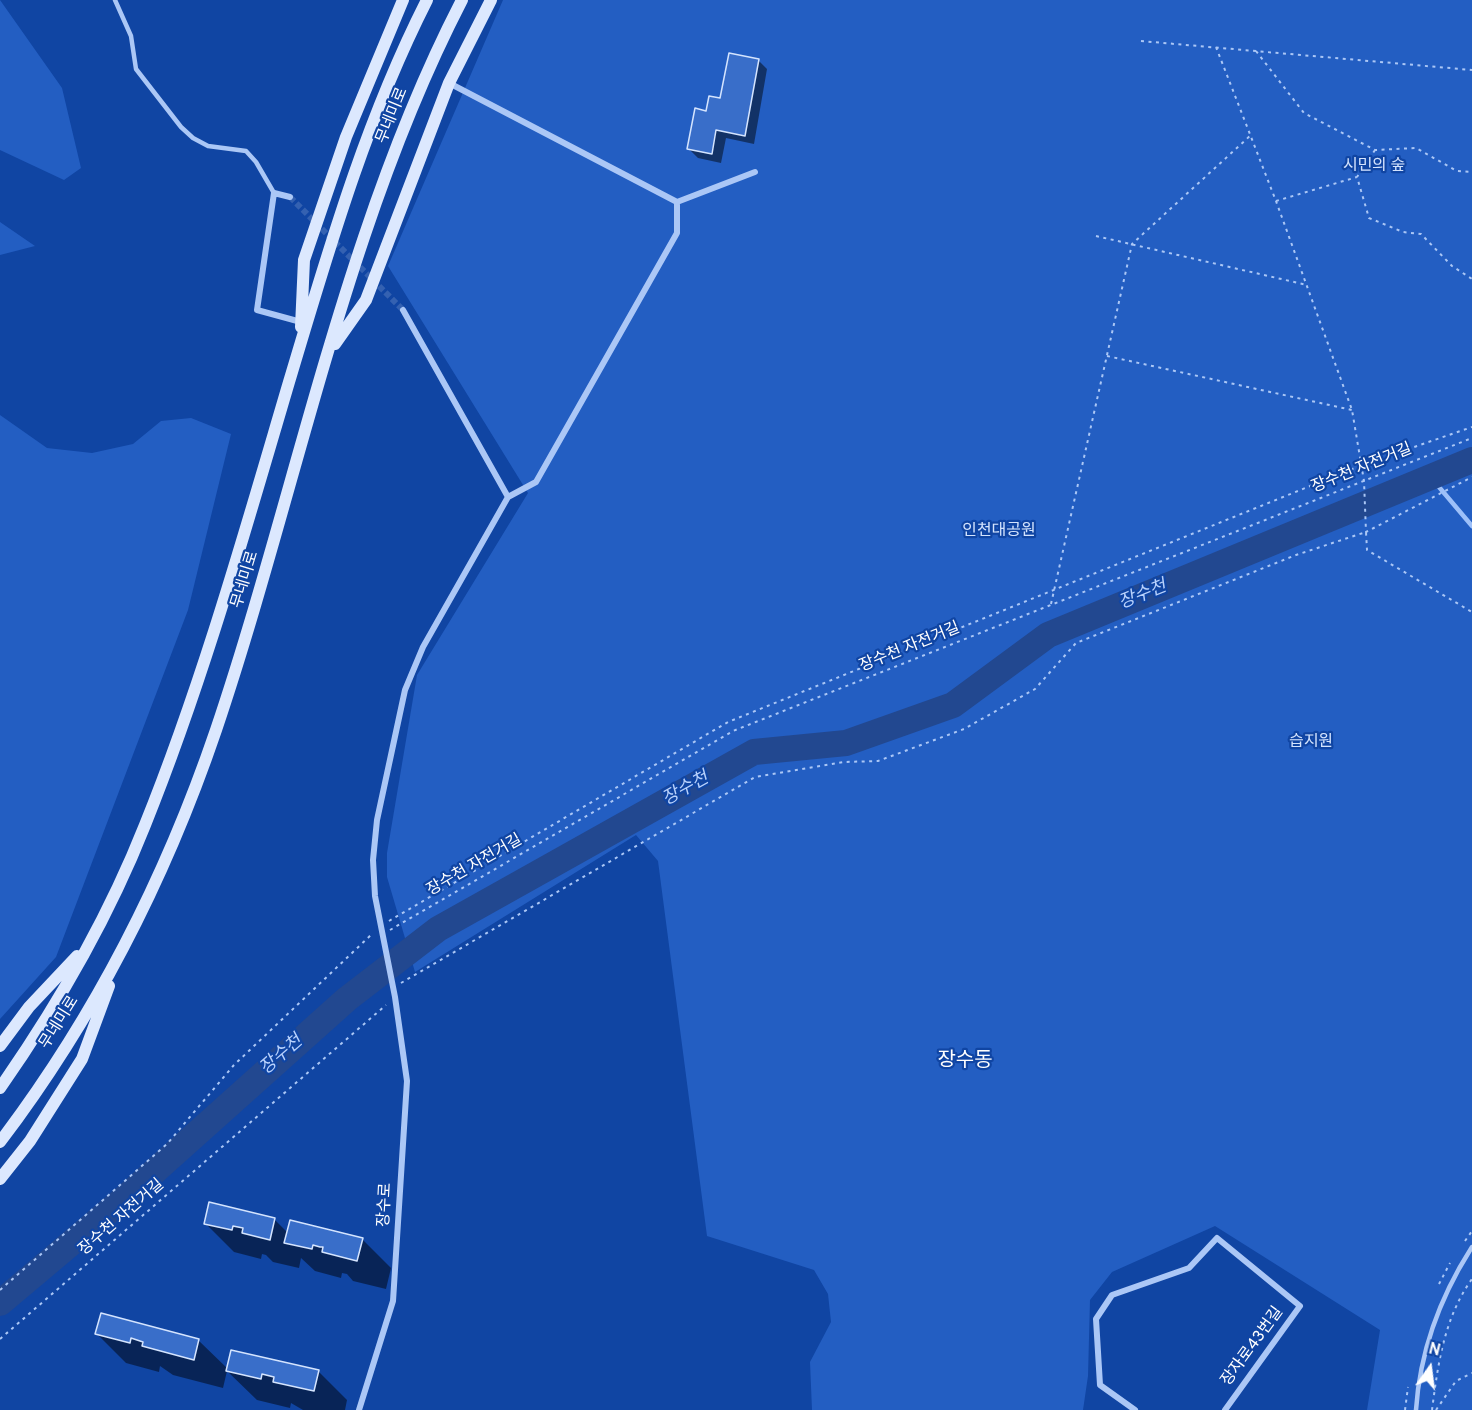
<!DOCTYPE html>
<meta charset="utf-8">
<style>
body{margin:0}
#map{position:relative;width:1472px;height:1410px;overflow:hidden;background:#1045a3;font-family:Overpass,sans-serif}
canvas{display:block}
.north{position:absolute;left:1400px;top:1338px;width:60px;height:60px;-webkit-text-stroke:4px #1045a3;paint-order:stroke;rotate:14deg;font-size:16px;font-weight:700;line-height:24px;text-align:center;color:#fff}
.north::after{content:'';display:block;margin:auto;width:21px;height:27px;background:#fff;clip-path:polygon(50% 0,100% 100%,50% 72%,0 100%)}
</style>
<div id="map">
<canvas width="1472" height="1410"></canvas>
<div class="north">N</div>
</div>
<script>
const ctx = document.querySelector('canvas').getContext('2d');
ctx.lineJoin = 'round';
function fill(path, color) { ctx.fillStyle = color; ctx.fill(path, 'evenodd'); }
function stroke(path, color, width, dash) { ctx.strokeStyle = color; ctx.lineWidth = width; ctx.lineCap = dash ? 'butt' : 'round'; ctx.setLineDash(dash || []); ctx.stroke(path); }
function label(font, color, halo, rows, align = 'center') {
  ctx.font = font + ' Overpass,"Noto Sans KR",sans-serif'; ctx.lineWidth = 4.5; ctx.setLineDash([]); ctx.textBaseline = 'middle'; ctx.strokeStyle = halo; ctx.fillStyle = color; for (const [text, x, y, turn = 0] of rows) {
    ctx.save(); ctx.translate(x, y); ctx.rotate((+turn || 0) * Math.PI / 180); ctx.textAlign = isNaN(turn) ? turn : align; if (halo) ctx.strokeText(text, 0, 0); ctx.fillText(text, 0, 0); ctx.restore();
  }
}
fill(new Path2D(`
 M0,0L62,88L81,168L64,180L0,150Z
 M503,0H1472V1410H1367L1380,1330L1215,1226L1112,1272L1090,1300L1088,1376L1083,1410H812L810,1362L831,1322L828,1294L814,1270L707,1236L658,861L636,835L415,972L387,877V853L417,675L528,493L388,266Z
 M0,222L35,246L0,255Z
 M0,415L47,448L92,453L133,444L161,421L191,418L231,434L188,610L56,957L0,1019Z`), '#235ec2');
fill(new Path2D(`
 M758,60L767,69L754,144L726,138L721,163L698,158L689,149L707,113Z
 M274,1219L288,1233L362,1239L391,1268L386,1289L353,1281L347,1274L342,1273L341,1278L315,1271L301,1258L299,1268L273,1262L266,1255L262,1254L261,1259L234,1252L205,1223Z
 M97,1334L198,1340L228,1369L318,1371L347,1400L345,1410H303L291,1403L290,1408L257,1400L227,1371L223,1388L173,1375L160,1366L159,1372L126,1363Z`), '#0007');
stroke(new Path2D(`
 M1439,487L1472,526`), '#9dc0f9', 4.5);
stroke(new Path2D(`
 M0,1303L127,1196L347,999L438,929L754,752L846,743L953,705L1048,635L1472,460`), '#224890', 26);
const building = new Path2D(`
 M729,53L759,59L745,136L716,130L712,154L687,149L695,108L706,111L709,96L720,98Z
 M209,1202L275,1218L270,1240L242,1233L243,1228L233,1226L232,1230L204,1224Z
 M290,1220L363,1238L357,1261L322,1252L323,1247H320L313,1245L312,1249L284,1243Z
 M101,1313L199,1339L194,1360L142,1346L143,1342L131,1338L130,1343L95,1334Z
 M231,1350L319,1370L314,1391L273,1382L274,1377L262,1374L261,1379L226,1371Z`);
fill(building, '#396ec9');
stroke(building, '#d4e4fe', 1.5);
stroke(new Path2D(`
 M290,197L403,310`), '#3461b1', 6, [6, 3]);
stroke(new Path2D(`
 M1141,41L1472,70
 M1216,47L1276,201L1352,410L1364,481L1366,532L1472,477
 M1256,51L1304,113L1375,150L1416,148L1457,171L1472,172
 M1375,150L1357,177L1369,218L1403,232L1421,234L1452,266L1472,279
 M1276,201L1357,177
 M1096,236L1307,285
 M1107,356L1352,410
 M1051,604L1132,244L1251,135
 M389,921L728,722L1362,465L1472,427
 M390,930L733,731L1472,438
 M401,983L755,777L844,762L878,761L964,729L1035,689L1076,643L1296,555L1366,532L1367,550L1472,612
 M1465,1241L1472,1231
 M1439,1284L1450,1263
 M0,1290L167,1144L234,1065L372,934
 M0,1339L386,1005
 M1405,1410L1408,1387
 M1432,1410C1438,1364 1444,1318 1472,1279
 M1436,1410L1456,1381L1472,1373`), '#abc7f6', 2, [3, 4.5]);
stroke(new Path2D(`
 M115,0L131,36L136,69L181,127L193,138L208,146L246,151L256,162L274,193
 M1416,1410C1420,1350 1440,1297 1472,1247`), '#abc7f6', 4.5);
stroke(new Path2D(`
 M449,83L677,202L755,172
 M290,197L274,193L257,310L301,322
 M508,497L536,482L677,233V202
 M359,1410L393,1301L407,1081L395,997L375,896L373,860L377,820L405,690L423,647L508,497L403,310
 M1135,1410L1100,1385L1096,1319L1112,1295L1189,1268L1217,1238L1300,1306L1225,1410`), '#abc7f6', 6);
stroke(new Path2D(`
 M301,327L304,260L346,137L403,0
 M335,344L366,300L449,83L491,0
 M0,1046L29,1007L77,956
 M0,1088C56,1008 109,916 145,825C203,681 245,531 289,382C328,252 365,122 427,0
 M0,1142C94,1018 166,877 216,730C297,490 345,226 462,0
 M0,1179L30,1141L82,1059L109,986`), '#dce8fe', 12);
label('16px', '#fff', '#1045a3', [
 ["무네미로",393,116,-68],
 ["장수천 자전거길",1362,469,-22],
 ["무네미로",246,580,-73],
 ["장수천 자전거길",910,648,-22],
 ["장수천 자전거길",475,866,-30],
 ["무네미로",60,1023,-58],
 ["장수로",386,1205,-87],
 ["장수천 자전거길",122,1218,-41],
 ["장자로43번길",1253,1347,-54]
]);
label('16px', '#d4e4fe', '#1045a3', [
 ["시민의 숲",1374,167],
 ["인천대공원",999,532],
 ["습지원",1311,743]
]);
label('italic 18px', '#b8d1fc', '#1045a3', [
 ["장수천",1143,596,-22],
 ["장수천",686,790,-29],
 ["장수천",282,1056,-41]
]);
label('20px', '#fff', '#1045a3', [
 ["장수동",965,1062]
]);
</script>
